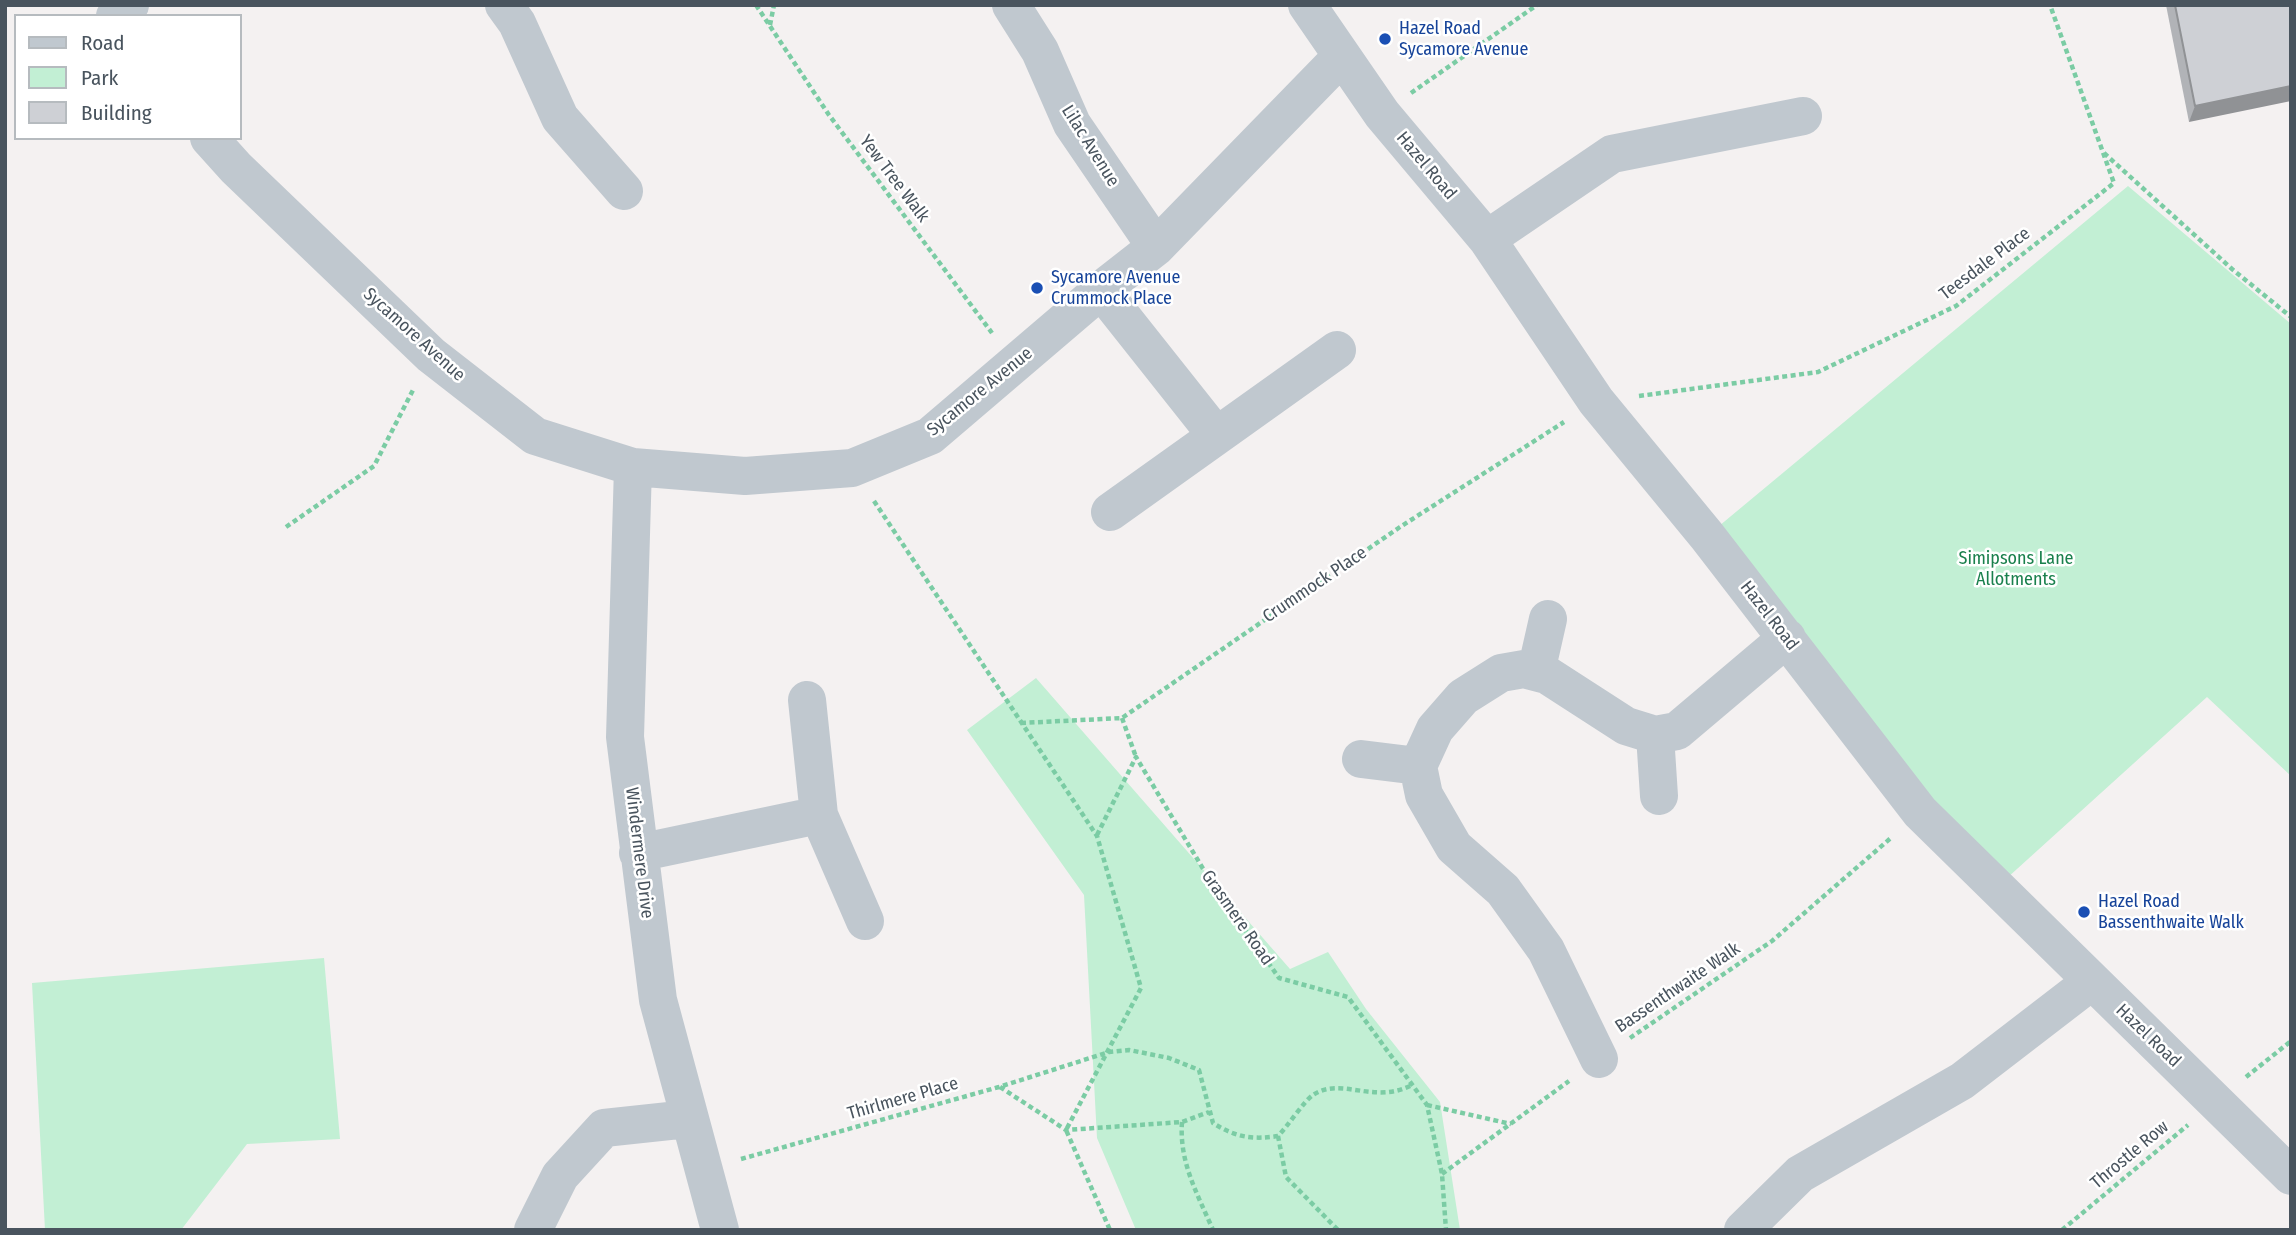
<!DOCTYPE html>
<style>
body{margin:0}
#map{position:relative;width:2296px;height:1235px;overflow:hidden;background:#f4f1f1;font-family:"Fira Sans Condensed",sans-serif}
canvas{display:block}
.frame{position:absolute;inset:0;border:7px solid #49545e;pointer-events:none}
.legend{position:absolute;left:14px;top:14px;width:228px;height:126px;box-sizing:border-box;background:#fff;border:2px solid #b6bbbf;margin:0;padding:9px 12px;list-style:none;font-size:21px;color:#49545e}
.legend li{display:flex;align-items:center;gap:14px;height:35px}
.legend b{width:35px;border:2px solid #b6bbbf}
</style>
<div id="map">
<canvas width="2296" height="1235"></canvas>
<div class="frame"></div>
<ul class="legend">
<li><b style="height:9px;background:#c0c8cf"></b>Road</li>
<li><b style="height:19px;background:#c2efd4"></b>Park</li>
<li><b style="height:19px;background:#ced0d5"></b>Building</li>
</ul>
</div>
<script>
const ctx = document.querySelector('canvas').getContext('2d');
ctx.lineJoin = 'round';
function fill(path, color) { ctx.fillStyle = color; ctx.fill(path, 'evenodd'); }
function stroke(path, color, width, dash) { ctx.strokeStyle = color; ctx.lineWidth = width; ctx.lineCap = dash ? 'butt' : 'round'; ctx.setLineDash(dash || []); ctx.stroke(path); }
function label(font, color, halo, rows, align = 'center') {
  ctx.font = font + ' "Fira Sans Condensed",sans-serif'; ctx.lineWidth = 5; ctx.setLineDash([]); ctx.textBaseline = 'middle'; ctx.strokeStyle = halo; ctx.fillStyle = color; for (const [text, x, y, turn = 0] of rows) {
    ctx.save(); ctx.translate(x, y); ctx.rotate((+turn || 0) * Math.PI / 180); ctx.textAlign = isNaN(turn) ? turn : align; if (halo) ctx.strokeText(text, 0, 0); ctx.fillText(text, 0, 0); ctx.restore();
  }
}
fill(new Path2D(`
 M2128,186L2291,324V776L2207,697L1996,888L1707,536Z
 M1036,678L1290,969L1328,952L1366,1009L1440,1102L1460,1230H1136L1097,1138L1084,895L967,730Z
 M324,958L340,1139L247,1144L181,1230H45L32,983Z`), '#c2efd4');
stroke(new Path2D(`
 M756,5L829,115L992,333
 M770,25L774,5
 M1411,93L1537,5
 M2104,153L2232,269L2291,317
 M1639,396L1818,372L1956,306L2114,183L2050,5
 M874,501L1097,836L1141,988L1066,1130L1110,1230
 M286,527L374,466L413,390
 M1122,718L1136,757
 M1021,723L1122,718L1400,527L1564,422
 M1097,835L1136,757L1208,877L1279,978L1348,997L1427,1105L1442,1174L1446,1230
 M1630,1038L1772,941L1892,837
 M2246,1077L2291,1041
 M1000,1087L1066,1130L1182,1122L1209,1112
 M1427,1105L1511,1124
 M1182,1122C1179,1162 1197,1193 1213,1230
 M1278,1136L1286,1177L1338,1230
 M741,1159L999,1087L1109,1052L1129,1050L1169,1058L1199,1070L1213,1123C1235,1137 1252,1140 1278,1136C1288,1126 1304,1101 1313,1095C1341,1076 1373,1105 1412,1085
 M1442,1174L1569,1081
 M2062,1230L2188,1125`), '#7bcca4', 4.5, [5, 3.5]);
stroke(new Path2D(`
 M504,5L517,23L560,118L624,191
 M1011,5L1040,51L1072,124L1156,247
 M1307,5L1382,114L1487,239L1596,401L1707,536L1920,812L2291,1176
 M115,16L130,5
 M209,138L236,168L431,355L535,436L633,467L745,476L852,468L930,436L1101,290L1156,247L1341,57
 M1487,239L1612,154L1803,116
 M1101,290L1216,435
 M633,467L625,737L658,1000L720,1230
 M1110,512L1337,350
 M1536,672L1548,619
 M807,700L819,815L865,921
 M1655,735L1659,796
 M1361,759L1418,766
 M638,853L819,815
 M1599,1059L1546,950L1503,890L1454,847L1424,795L1418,766L1435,729L1463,697L1501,673L1524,669L1547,675L1626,726L1655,735L1677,731L1787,638
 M533,1230L560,1176L604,1128L688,1119
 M1743,1230L1800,1174L1962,1081L2092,981`), '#c0c8cf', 38);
fill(new Path2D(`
 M2166,5H2291L2189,122Z`), '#b1b3b7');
fill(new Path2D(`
 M2291,86V101L2189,122L2195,106Z`), '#909295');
const building = new Path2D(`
 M2175,5H2291V86L2195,106Z`);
fill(building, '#ced0d5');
stroke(building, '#909295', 2);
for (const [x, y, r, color] of [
 [1385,39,7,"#1a4fb4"],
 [1037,288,7,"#1a4fb4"],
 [2084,912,7,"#1a4fb4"]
]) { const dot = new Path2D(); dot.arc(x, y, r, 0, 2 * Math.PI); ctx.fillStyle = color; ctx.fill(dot); stroke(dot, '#fff', 2.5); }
label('18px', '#164399', '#fff', [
 ["Hazel Road",1399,29],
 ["Sycamore Avenue",1399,50],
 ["Sycamore Avenue",1051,278],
 ["Crummock Place",1051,299],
 ["Hazel Road",2098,902],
 ["Bassenthwaite Walk",2098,923]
], 'left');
label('18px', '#49545e', '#fff', [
 ["Lilac Avenue",1090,146,58],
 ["Hazel Road",1426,166,50],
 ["Yew Tree Walk",894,179,53],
 ["Teesdale Place",1985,264,-37],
 ["Sycamore Avenue",414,335,42],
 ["Sycamore Avenue",980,392,-39],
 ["Crummock Place",1315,585,-34],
 ["Hazel Road",1769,616,52],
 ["Windermere Drive",639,853,83],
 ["Grasmere Road",1237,918,55],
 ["Bassenthwaite Walk",1678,988,-34],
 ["Hazel Road",2148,1036,44],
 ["Thirlmere Place",903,1099,-16],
 ["Throstle Row",2130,1155,-40]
]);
label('18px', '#1a804d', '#fff', [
 ["Simipsons Lane",2016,559],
 ["Allotments",2016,580]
]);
</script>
